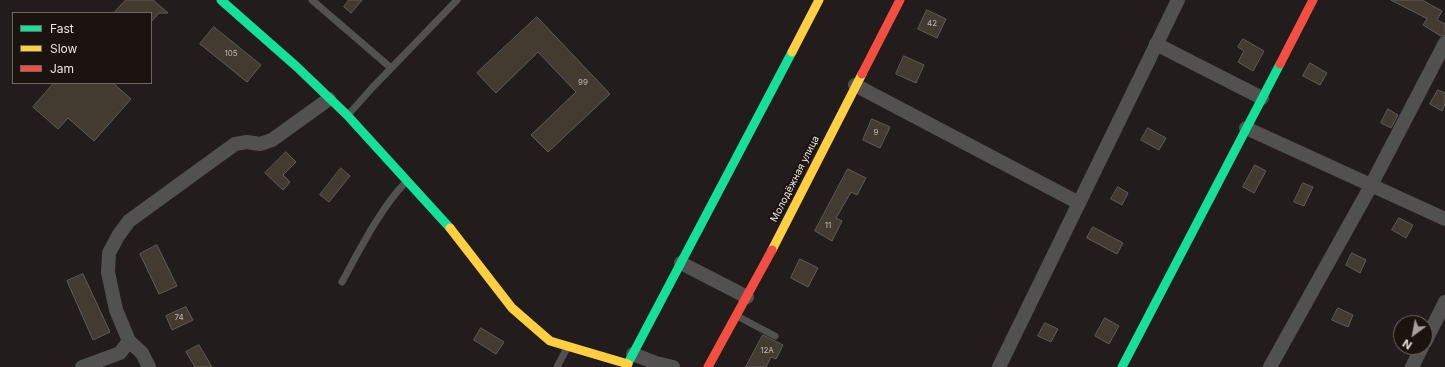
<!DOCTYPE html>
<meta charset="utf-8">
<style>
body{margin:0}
#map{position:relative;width:1445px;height:367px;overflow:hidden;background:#221d1c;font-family:Inter,sans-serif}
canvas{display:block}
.legend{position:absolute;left:12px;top:12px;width:140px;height:72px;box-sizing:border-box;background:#1b1310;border:1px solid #6e6764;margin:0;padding:5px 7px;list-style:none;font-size:12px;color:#eae4e2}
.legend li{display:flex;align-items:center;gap:8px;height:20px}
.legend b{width:20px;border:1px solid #6e6764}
.north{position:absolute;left:1393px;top:315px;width:40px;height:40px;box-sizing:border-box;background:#1b1310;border:1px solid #6e6764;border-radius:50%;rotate:212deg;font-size:11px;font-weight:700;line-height:16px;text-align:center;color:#eae4e2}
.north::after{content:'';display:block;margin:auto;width:14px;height:18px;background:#a49e9d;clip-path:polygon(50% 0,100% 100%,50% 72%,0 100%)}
</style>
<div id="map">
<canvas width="1445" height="367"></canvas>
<ul class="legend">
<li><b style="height:5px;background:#16e098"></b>Fast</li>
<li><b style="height:5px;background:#ffcf43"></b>Slow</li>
<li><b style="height:5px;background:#f24e42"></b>Jam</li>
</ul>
<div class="north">N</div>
</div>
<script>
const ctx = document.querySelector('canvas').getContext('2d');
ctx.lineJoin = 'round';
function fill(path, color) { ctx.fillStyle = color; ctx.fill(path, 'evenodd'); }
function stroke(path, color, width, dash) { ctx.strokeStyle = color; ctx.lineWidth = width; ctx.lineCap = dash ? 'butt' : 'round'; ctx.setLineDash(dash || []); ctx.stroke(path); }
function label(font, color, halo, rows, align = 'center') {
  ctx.font = font + ' Inter,sans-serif'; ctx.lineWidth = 4; ctx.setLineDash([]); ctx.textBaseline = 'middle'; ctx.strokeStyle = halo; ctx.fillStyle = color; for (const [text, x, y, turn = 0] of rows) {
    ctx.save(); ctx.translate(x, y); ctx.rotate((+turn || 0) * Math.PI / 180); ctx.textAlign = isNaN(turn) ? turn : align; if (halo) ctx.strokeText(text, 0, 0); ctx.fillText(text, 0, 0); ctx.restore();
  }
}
const building = new Path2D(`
 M126,0H153L168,13H159L151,22V13H114Z
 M349,0H362L351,13L344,7Z
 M1391,0H1422L1442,11L1437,20L1445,24V35L1441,36L1423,25L1427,19Z
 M927,10L946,19L937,38L918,29Z
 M537,17L610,94L548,152L531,135L576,92L538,52L496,93L477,73Z
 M214,27L261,65L247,82L200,44Z
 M1243,39L1264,51L1253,71L1238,62L1244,51L1238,47Z
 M904,56L924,65L916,83L896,74Z
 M1310,63L1327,73L1320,85L1303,76Z
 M54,83H113L131,99L94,141L68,118L58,129L33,107Z
 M1438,90L1445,93V104L1442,111L1430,104Z
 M1388,109L1398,115L1391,128L1381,123Z
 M872,119L890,127L880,148L863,140Z
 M1148,128L1166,138L1159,150L1141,140Z
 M286,152L296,162L283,175L290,182L283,190L265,173Z
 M1255,165L1266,171L1254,193L1243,187Z
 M341,168L350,176L329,202L320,195Z
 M848,169L866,178L857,195L851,192L836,218L842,221L832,241L815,231Z
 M1303,183L1313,187L1304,206L1294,202Z
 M1118,187L1128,193L1122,205L1111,199Z
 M1399,218L1413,225L1406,238L1392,230Z
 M1093,227L1123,243L1117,254L1087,238Z
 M157,245L177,286L159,294L140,254Z
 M1352,253L1366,260L1360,273L1346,265Z
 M800,259L818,268L808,287L791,278Z
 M83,274L110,332L93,340L67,281Z
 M186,307L193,320L172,330L166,316Z
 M1338,308L1353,315L1348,327L1332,320Z
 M1105,318L1119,326L1109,344L1095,336Z
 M1045,323L1058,329L1051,342L1038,336Z
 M481,328L504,342L496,354L474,340Z
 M763,335L783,345L776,359L771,357L766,367H746Z
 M199,345L212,367H195L186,352Z`);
fill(building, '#433a30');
stroke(building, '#5f5c5a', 1);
stroke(new Path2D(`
 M312,0L391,68
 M348,115L372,88L457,0
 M342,282C359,251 381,207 406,182
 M737,316L775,336
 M557,367L567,348`), '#525050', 7);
stroke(new Path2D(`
 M1156,44L1262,98
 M855,85L1079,203
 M1246,128L1445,219
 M681,263L747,297
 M1425,342L1445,302
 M633,354L656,363L673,367
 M82,367L120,353L129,341
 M149,367L142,353L129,341L116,310L108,272L109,253L118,236L129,221L235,144L247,142L260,144L272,140L329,99
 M999,367L1178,0
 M1270,367L1367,193L1445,43
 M1412,367L1422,347`), '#525050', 14);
stroke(new Path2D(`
 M221,0L297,67L347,115L450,228
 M626,367L792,52
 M1122,367L1280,64`), '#16e098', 9);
stroke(new Path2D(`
 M792,52L819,0
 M450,228L512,308L550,341L628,364
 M772,250L862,74`), '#ffcf43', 9);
stroke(new Path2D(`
 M1280,64L1313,0
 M862,74L900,0
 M708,367L772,250`), '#f24e42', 9);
label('8px', '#c0bab6', null, [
 ["42",932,24],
 ["105",231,54],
 ["99",583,83],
 ["9",876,133],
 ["11",828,226],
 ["74",179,318],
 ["12А",767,351]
]);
label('10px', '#eae4e2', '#1b1310', [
 ["Молодёжная улица",795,179,-63]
]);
</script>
